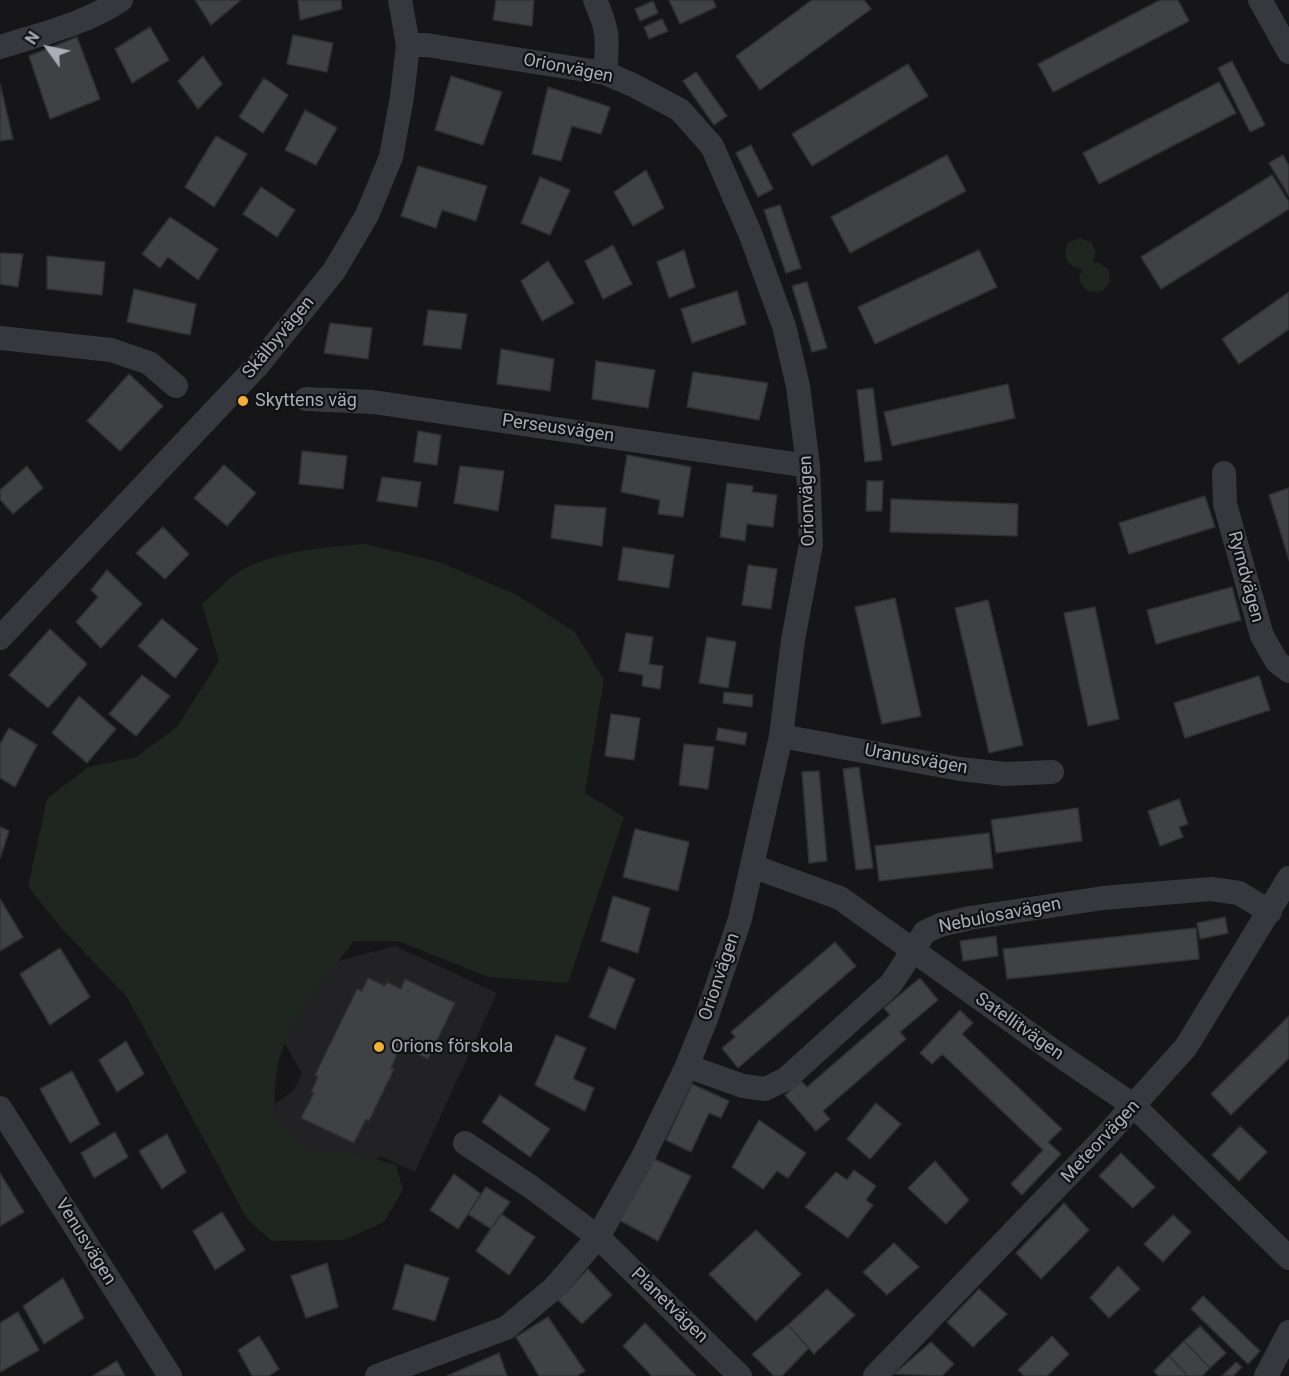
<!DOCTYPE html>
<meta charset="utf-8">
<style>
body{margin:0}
#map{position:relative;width:1289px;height:1376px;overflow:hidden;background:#161618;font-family:Roboto,sans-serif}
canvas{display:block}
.north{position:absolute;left:18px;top:18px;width:60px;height:60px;-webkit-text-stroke:4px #111113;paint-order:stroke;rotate:303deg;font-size:16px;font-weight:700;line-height:24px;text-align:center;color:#a8adb8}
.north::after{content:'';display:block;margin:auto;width:21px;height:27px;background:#a8adb8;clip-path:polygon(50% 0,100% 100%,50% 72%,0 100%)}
</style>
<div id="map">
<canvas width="1289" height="1376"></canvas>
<div class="north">N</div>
</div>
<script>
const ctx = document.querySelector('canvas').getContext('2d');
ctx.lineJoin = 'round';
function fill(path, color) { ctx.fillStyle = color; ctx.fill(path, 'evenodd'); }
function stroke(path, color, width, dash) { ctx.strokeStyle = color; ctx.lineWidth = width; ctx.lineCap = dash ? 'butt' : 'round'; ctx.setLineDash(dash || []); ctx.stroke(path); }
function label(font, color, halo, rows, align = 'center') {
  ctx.font = font + ' Roboto,sans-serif'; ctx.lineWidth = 4.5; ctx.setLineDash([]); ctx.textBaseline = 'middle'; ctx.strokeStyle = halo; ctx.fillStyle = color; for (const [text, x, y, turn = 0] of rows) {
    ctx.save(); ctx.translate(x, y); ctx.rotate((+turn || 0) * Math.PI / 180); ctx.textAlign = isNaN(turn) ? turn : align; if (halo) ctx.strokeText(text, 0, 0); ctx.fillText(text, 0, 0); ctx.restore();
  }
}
fill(new Path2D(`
 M395,946L497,993L415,1172L382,1157L282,1181L243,1127L294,1090L302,1073L272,1022L273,978Z`), '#222225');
fill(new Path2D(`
 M1079,238L1091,242L1096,252L1093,262L1100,263L1109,270L1110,282L1102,291C1091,294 1083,290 1079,279L1082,269C1067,267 1062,256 1068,243Z
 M365,544L439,562L515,594L575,632L604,680L585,793L624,817L568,983L488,977L398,941H354C326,978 281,1029 276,1076C274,1090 275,1104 274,1118L312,1153H356L396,1165L403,1190L384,1222L344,1240L272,1241L247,1219L127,997L64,931L28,887L47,799L88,767L136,757L177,727L219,661L202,604C214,594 231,575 245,568C281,551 325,547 365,544Z`), '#1e261f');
const building = new Path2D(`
 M195,0H241L211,25Z
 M298,0H341L342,9L300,20Z
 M496,0H534L532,26L493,20Z
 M669,0H713L716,7L680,24Z
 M812,0H864L871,9L760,90L736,56Z
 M1160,0H1178L1189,21L1053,92L1038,64Z
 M653,1L658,13L640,21L635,9Z
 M662,19L668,31L649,39L644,27Z
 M150,27L169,60L132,83L115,49Z
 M293,35L333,43L327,72L287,64Z
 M77,37L100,99L50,119L29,56Z
 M203,56L222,84L198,109L178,81Z
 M1232,61L1265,125L1250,132L1218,68Z
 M908,64L928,96L812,166L792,134Z
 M696,72L727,116L714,125L683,81Z
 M451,76L502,92L483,145L435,130Z
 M264,78L288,95L263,133L239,117Z
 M1219,82L1236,113L1099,184L1083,153Z
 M0,84L13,139L0,141Z
 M548,87L610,107L601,134L572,126L561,161L532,154Z
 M305,110L337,128L316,165L285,150Z
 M216,136L247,154L214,207L185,187Z
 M751,145L773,189L758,197L736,153Z
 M947,155L966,191L850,253L831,217Z
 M1283,155L1289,166V196L1269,163Z
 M418,166L487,186L476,221L442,210L436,228L401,216Z
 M646,170L664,208L633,226L614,192Z
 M1272,175L1289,202V209L1161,289L1141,257Z
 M540,177L570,190L550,235L521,223Z
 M261,187L295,210L277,237L243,214Z
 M780,205L801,268L786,273L764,210Z
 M170,217L218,249L198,280L168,257L160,268L142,254Z
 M613,245L632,284L603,299L585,261Z
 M684,250L695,287L669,298L657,262Z
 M979,250L997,287L875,344L858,307Z
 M0,253L23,254L18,287L0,284Z
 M47,256L105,262L102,295L47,289Z
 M548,261L574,303L542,321L521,281Z
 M807,282L827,348L812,352L792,286Z
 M134,289L196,304L190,335L127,322Z
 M737,291L746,324L692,343L681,309Z
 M1289,292V329L1239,364L1222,339Z
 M428,310L467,314L461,349L423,345Z
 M330,323L372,328L368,359L324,353Z
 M501,349L554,359L550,391L497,384Z
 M596,361L655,370L648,408L592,399Z
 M693,372L768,383L759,420L687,407Z
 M129,374L163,406L120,451L87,421Z
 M1008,384L1015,418L892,446L884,412Z
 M873,388L882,460L865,462L857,390Z
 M418,431L441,435L437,465L414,462Z
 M302,451L347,456L343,489L299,484Z
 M627,455L691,467L683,517L658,514L660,500L621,492Z
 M224,465L256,493L227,526L194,498Z
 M27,466L43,488L13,514L0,499V490Z
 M460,466L504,471L498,511L454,503Z
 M382,477L421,482L417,507L377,501Z
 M867,481H883L882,511H866Z
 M727,483L753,486L752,492L777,495L773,527L747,524L745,541L720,537Z
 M1289,488V560L1269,495Z
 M1205,496L1215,527L1129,554L1119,523Z
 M891,499L1018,504L1017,536L890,532Z
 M555,505L606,508L602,546L551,538Z
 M163,527L189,554L165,579L136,553Z
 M623,547L674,555L669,588L618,580Z
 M748,565L777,569L771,609L742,605Z
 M107,570L142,604L101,648L76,622L98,597L91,590Z
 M1232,587L1241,620L1156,644L1147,610Z
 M895,598L921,716L882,724L855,607Z
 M988,600L1023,745L989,753L955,608Z
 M1095,607L1119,719L1088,726L1064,613Z
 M162,619L198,649L175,678L138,646Z
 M50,629L87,664L48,708L9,675Z
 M626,633L653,637L649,664L663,666L660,689L642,686L643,675L619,671Z
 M707,637L736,642L728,688L699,683Z
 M142,675L170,696L136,736L109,714Z
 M1259,676L1270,710L1185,738L1174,703Z
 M724,692L753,695L752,707L723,703Z
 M79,696L116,729L87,763L52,733Z
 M611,714L640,718L634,760L605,756Z
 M9,728L37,745L15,787L0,778V744Z
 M718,728L747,733L745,745L716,740Z
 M684,744L714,747L708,789L679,785Z
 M859,767L873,868L856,870L843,769Z
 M819,771L827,861L809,863L802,772Z
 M1179,799L1188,824L1179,827L1183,837L1160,846L1148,811Z
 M1078,808L1082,841L996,853L991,820Z
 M0,827L9,831L0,858Z
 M635,829L689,842L678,891L623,877Z
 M989,833L993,868L879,881L875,846Z
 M613,896L650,908L638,953L601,941Z
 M0,899L23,937L0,951Z
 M1225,917L1228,933L1200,939L1197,923Z
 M1196,928L1199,959L1007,979L1003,949Z
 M996,936L998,956L963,961L960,941Z
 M835,942L856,966L738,1068L722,1048L735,1037L731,1032Z
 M60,948L90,997L50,1025L20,974Z
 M609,967L635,979L615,1029L589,1017Z
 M368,978L385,986L387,982L401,989L405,979L455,1003L428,1059L401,1046L391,1068L394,1069L369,1121L366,1119L354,1143L301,1118L314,1093L311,1092L318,1077L315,1075L357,989L362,991Z
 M920,978L938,1000L900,1032L906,1039L823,1111L830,1119L816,1131L785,1095L801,1081L807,1087L890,1015L884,1008Z
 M960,1010L973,1023L962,1034L1062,1129L1048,1142L1061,1154L1022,1195L1011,1184L1043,1150L942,1054L932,1064L920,1053Z
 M1289,1016V1058L1231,1115L1211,1094Z
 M556,1035L586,1048L573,1079L594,1088L585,1111L535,1085Z
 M126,1041L144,1074L117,1092L99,1060Z
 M72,1071L100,1124L70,1143L40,1089Z
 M692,1084L729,1101L721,1118L709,1113L691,1152L666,1140Z
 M500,1095L550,1129L530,1157L482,1122Z
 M876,1103L901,1124L870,1159L847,1139Z
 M759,1120L806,1153L788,1178L777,1171L763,1189L732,1167Z
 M1240,1126L1267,1152L1239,1181L1212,1155Z
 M115,1132L128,1157L94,1178L81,1153Z
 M167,1134L186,1172L162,1189L139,1151Z
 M1121,1153L1155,1187L1133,1208L1099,1176Z
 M652,1158L691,1176L658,1241L619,1220Z
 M935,1161L969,1200L946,1224L908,1188Z
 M854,1170L876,1186L866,1200L873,1205L848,1238L805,1207L836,1172L847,1180Z
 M0,1173L24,1212L0,1226Z
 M454,1174L481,1194L458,1229L430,1210Z
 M486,1187L510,1202L491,1229L468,1214Z
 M1064,1203L1089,1230L1041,1279L1016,1253Z
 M222,1212L245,1250L215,1270L193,1231Z
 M501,1214L535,1237L509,1275L476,1251Z
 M1173,1215L1191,1232L1163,1262L1144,1244Z
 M756,1230L801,1274L756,1321L709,1274Z
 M894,1243L919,1267L887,1295L863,1272Z
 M327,1263L338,1307L306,1318L291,1276Z
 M405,1264L449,1278L435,1321L393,1309Z
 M1118,1266L1140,1289L1109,1318L1090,1298Z
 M588,1269L612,1295L582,1324L558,1300Z
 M63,1278L84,1318L44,1344L23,1306Z
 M827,1289L855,1315L814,1354L788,1325Z
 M979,1289L1007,1314L973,1347L947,1322Z
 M1203,1296L1260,1351L1248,1364L1191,1309Z
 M18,1312L39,1350L0,1372V1323Z
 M548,1317L585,1371L577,1376H539L516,1337Z
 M645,1323L696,1376H652L623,1346Z
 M788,1325L809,1348L782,1376H774L752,1354Z
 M1200,1326L1226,1353L1210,1368L1184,1341Z
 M259,1336L279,1369L269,1376H252L238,1350Z
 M1052,1336L1069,1354L1047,1376H1024L1018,1370Z
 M1184,1341L1210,1368L1202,1376H1188L1169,1356Z
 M931,1342L954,1364L942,1376L894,1374Z
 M499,1353L507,1376H447Z
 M1169,1356L1188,1376H1158L1154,1371Z
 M117,1361L125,1376H93Z
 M1236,1362L1242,1367L1233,1376H1222Z`);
fill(building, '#404145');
stroke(building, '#303034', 1.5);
stroke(new Path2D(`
 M595,0C609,32 608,38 605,73
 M1260,0L1289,52
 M0,47C41,34 85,24 121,0
 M0,338L111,350L149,363L176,386
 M306,399L373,402L808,466
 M1224,473L1225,504L1262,636L1277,662L1289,671
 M0,638L258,365L334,271L367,215L391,157L402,97L408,45L400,0
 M781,736L960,769L1005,774L1052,772
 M752,866L840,898L1052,1050L1134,1106L1289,1258
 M687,1066L743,1086L765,1089L786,1079L891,984L925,932L940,925L970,918L1103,898L1211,889L1239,893L1270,912
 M0,1108L170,1376
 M465,1143L531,1187L598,1237L740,1376
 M377,1376L506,1328L553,1289L598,1237L643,1157L687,1066L706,1019L740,919L781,736L793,640L811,544L808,466L798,386L784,326L750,233L712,146L680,110L633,85L605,73L426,45H408
 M875,1376L1104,1138L1186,1047L1289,878
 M1266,1376L1289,1332`), '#37383d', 24);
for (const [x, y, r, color] of [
 [243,401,6,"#f2b134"],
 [379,1047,6,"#f2b134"]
]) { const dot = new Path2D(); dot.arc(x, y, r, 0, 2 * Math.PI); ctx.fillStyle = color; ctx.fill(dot); stroke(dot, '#111113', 2); }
label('18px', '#a8adb8', '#111113', [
 ["Orionvägen",568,69,11],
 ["Skälbyvägen",279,338,-50],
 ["Perseusvägen",558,429,8],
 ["Orionvägen",808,501,-92],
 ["Rymdvägen",1245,577,75],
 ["Uranusvägen",916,760,10],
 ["Nebulosavägen",1000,916,-11],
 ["Orionvägen",720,977,-71],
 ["Satellitvägen",1019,1027,35],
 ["Meteorvägen",1101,1142,-47],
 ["Venusvägen",85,1242,58],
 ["Planetvägen",669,1306,44]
]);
label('18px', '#a8adb8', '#111113', [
 ["Skyttens väg",255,401],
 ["Orions förskola",391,1047]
], 'left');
</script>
